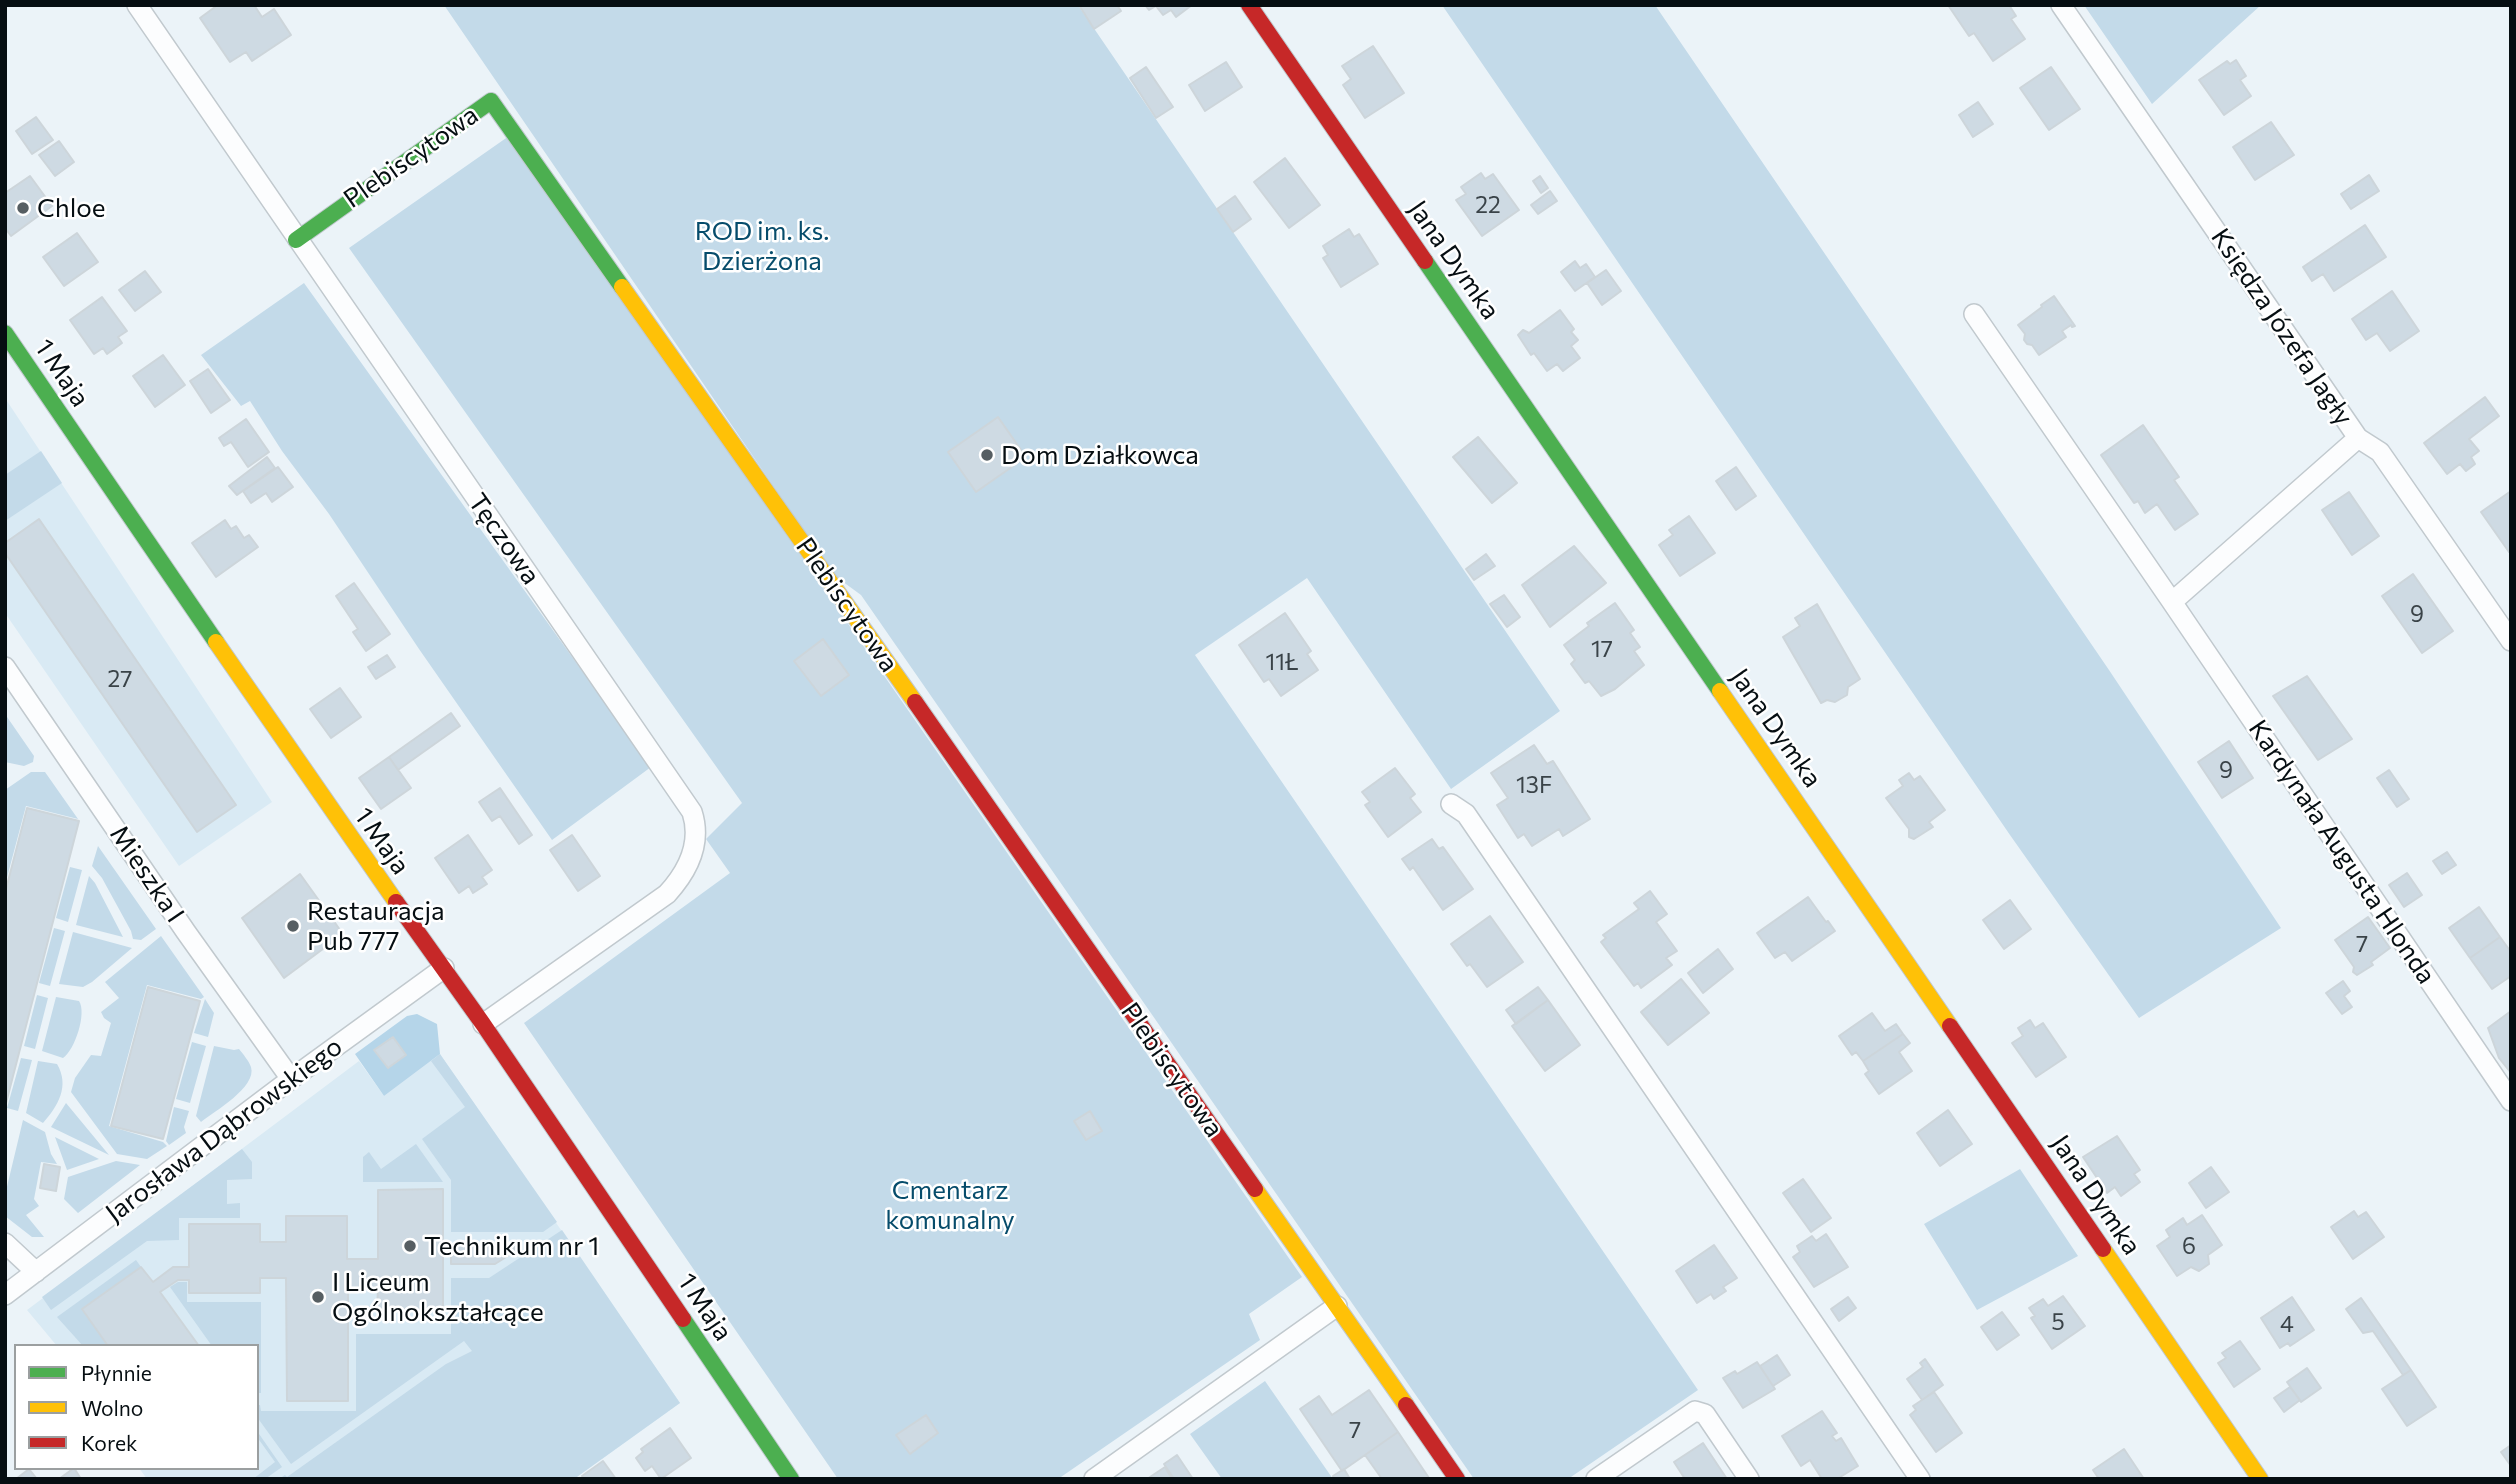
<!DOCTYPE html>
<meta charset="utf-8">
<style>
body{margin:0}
#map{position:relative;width:2516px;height:1484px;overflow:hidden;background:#ebf3f8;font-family:Commissioner,sans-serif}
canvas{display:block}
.frame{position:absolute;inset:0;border:7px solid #060e12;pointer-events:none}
.legend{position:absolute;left:14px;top:1344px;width:245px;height:126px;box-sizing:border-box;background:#fff;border:2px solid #9b9fa0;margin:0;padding:9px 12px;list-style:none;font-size:21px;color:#060e12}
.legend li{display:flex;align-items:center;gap:14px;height:35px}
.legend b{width:35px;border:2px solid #9b9fa0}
</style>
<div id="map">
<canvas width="2516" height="1484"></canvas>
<div class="frame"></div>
<ul class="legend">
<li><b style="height:9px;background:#4caf50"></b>Płynnie</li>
<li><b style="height:9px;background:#ffc107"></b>Wolno</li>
<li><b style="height:9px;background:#c62828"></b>Korek</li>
</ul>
</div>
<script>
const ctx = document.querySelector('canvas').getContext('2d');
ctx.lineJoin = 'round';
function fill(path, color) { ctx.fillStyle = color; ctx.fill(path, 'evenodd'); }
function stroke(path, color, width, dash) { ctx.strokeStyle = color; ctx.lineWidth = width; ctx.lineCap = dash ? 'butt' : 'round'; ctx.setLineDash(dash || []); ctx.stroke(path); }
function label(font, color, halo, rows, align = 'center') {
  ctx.font = font + ' Commissioner,sans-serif'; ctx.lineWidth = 5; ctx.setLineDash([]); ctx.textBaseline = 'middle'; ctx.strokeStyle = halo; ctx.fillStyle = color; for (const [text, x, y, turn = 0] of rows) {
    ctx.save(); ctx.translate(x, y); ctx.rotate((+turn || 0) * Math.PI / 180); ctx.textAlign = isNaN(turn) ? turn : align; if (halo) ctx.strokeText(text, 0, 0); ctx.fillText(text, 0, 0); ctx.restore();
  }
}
fill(new Path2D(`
 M5,398L272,802L179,866L5,613Z
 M440,1054L680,1403L574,1479H147L139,1468H257V1346H57L27,1310L359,1061L384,1096Z`), '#d9eaf4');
fill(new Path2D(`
 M444,5H1078L1560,711L1451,789L1307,578L1195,655L1698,1390L1568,1479H1474L861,595L835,576Z
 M1442,5H1655L2109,670L2281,928L2139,1018L2010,835Z
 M2084,5H2261L2152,104Z
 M509,136L1302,1277L1249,1314L1260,1340L1058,1479H838L524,1023L730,873L706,839L742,803L349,248Z
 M304,283L651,767L552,840L419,649L329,514L282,451L250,401L241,406L201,355Z
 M41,451L62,483L5,521V475Z
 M5,714L34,756L33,762L24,766L5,762Z
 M31,772H45L78,819L26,806L5,885V790Z
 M98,846L156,929L141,940L133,939L131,931L102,878L92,866Z
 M70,867L82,870L68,922L56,918Z
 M89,876L95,883L123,937L76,925Z
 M54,928L65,931L50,986L39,983Z
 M73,932L132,948L92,982L83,987L59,984Z
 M161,936L204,997L201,999L147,985L109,1126L163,1142L167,1146L147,1159L117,1154L71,1092L75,1078L91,1055L101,1056L111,1023L104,1018L101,1012L119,998L105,982Z
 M37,995L48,998L35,1049L24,1046Z
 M56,997L79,1001C87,1013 75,1050 63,1058L42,1051Z
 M205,999L214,1013L208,1037L194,1033Z
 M192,1042L206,1046L190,1103L176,1099Z
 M214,1046L234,1050L239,1049C243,1054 249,1061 251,1067C257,1087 215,1111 201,1122L196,1116Z
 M440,1054L557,1222L543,1232H451V1180L422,1139L465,1107L431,1061Z
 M21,1058L32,1060L18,1111L7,1108Z
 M38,1061L57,1064C70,1086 58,1106 43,1123L26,1113Z
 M66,1103L109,1155L51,1127Z
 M174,1107L189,1111L184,1127L186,1133L169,1145L166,1141Z
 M23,1120L45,1132L51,1154L57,1164L41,1162L34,1199L39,1206L26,1215L44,1237H32L5,1216V1195Z
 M55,1137L99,1159L67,1170Z
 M416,1144L443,1182H363V1157L369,1152L381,1169Z
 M242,1149L252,1162V1179L227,1180V1204L240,1203V1218H179V1240L147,1241L51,1310L42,1297Z
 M116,1161L140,1165L78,1213L64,1199L68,1177Z
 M2020,1169L2078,1256L1977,1310L1924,1224Z
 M562,1230L680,1403L574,1479H279L285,1475L287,1477L446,1364L472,1351L464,1341L291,1464L257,1417V1405H260L261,1411H356V1334H451V1278H489Z
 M136,1260L141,1267L82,1309L108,1346H83L57,1317Z
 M178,1282H187V1302H261V1393H257V1346H212L170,1287Z
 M1265,1381L1333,1479H1222L1190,1434Z
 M257,1431L282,1467L265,1479H253L275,1462L257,1437Z`), '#c3dae9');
fill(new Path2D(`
 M417,1014L437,1024L440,1054L384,1096L355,1054L407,1016ZM392,1037L406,1055L388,1068L375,1050Z`), '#b5d5e9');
const building = new Path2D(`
 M214,5H254L262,17L274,9L291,35L252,61L246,52L230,62L200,18L215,7Z
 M1079,5H1117L1121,11L1094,29Z
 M1145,5H1192L1176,17L1171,10L1163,15L1156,6L1149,10Z
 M1948,5H2009L2016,16L2011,19L2025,39L1993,61L1974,33L1969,36Z
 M1373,46L1404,93L1365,118L1343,85L1351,79L1342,66Z
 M2236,60L2246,76L2240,80L2251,96L2224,115L2199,80L2227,61L2230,64Z
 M1226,62L1242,87L1205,111L1189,85Z
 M1146,67L1173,107L1156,118L1130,78Z
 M2051,67L2080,109L2049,130L2020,88Z
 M1978,102L1993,124L1973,137L1959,115Z
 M36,117L53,140L32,154L16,131Z
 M2271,122L2294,155L2255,180L2233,147Z
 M59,141L74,162L55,176L39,155Z
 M1285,158L1320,205L1289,228L1254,182Z
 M1481,173L1485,179L1493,174L1519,210L1482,236L1456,200L1466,194L1461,187Z
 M2369,175L2379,191L2351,209L2341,194Z
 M30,176L52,206L11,236L5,228V193Z
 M1540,176L1548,188L1541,193L1533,181Z
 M1550,191L1557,201L1538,214L1531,205Z
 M1235,196L1251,219L1233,232L1217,209Z
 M2365,225L2386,257L2334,291L2323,274L2312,281L2303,267Z
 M1349,229L1354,237L1359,234L1378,264L1341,287L1323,258L1328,255L1323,246Z
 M77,233L98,262L64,286L43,257Z
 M1575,261L1580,268L1586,264L1595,277L1575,291L1561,272Z
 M1606,270L1621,291L1602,305L1587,283Z
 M145,271L161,292L135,311L119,290Z
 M2392,291L2419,331L2390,351L2377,333L2366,340L2352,319Z
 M2054,296L2075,326L2072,327L2071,325L2062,331L2066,337L2039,355L2032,345L2027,344L2024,340L2025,334L2018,325L2042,307L2041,305Z
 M102,297L127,331L118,337L122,343L107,354L103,348L94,354L70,320Z
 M1560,310L1574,329L1571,332L1578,340L1571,346L1580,358L1563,371L1557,364L1547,371L1534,353L1531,355L1518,335L1523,330L1529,333Z
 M163,355L185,385L155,407L133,376Z
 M208,369L230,400L211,413L190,381Z
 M2485,397L2499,416L2469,439L2479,451L2471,457L2475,464L2466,471L2460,464L2447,474L2424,443Z
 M998,417L1026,457L976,492L948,452Z
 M246,419L269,452L248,467L231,442L224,446L219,438Z
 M2143,425L2179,477L2174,480L2198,514L2175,530L2157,504L2145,513L2138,501L2134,503L2101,455Z
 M1478,437L1517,483L1492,503L1453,457Z
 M267,457L275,468L237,495L229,486Z
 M278,467L293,487L272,502L266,493L251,503L243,491Z
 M1736,467L1756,496L1736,510L1716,481Z
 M2511,491V550L2509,552L2481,512Z
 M2349,492L2379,536L2352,555L2322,510Z
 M1689,516L1715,553L1680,576L1659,545L1673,535L1669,530Z
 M39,519L236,805L197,832L5,553V543Z
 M225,520L231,529L236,526L244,538L249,535L258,547L216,577L192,543Z
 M1574,546L1606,583L1550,627L1522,585Z
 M1486,554L1495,566L1474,580L1466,569Z
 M2413,574L2453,631L2422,653L2382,596Z
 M354,583L390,634L366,651L353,632L358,629L336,596Z
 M1504,595L1520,617L1507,627L1490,604Z
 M1615,603L1634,630L1630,633L1640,647L1634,651L1644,665L1615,689L1601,696L1589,681L1585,683L1571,664L1575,660L1564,645L1589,626L1587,623Z
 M1817,604L1860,679L1848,687L1847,695L1835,702L1827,700L1821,703L1783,637L1800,626L1795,618Z
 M1285,613L1311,651L1307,654L1318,670L1281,696L1269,679L1264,682L1239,645Z
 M823,639L849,675L821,696L794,661Z
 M387,655L395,667L376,679L368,667Z
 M2307,676L2352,739L2318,760L2273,696Z
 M340,688L361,717L331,738L310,709Z
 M451,713L460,726L398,770L389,757Z
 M2229,741L2253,778L2222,798L2198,762Z
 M1534,745L1547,764L1553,761L1590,819L1563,836L1559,829L1532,846L1524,834L1518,838L1497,805L1508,798L1491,773Z
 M389,757L411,788L381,809L359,778Z
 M1395,768L1415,794L1410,798L1421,812L1388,837L1365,805L1370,802L1362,792Z
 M2389,770L2409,799L2397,807L2377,778Z
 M1909,773L1914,780L1920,776L1945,810L1929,822L1933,827L1914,839L1909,837V829L1886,798L1903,786L1899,780Z
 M500,788L532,835L519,844L500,816L492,821L479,802Z
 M27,808L79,821L5,1107V893Z
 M468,835L492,870L482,877L487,884L473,893L469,886L459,893L435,858Z
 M572,835L600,876L578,891L550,850Z
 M1432,839L1439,849L1443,847L1473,889L1443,910L1413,867L1410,870L1402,859Z
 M2447,852L2456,865L2442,874L2433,861Z
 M2407,873L2422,895L2404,907L2389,885Z
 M300,874L343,934L284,978L242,918Z
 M1650,891L1667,914L1656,922L1677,951L1666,958L1672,965L1641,988L1638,983L1634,986L1601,942L1606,938L1603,935L1639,909L1634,903Z
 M1808,897L1826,922L1828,921L1835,931L1792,961L1785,952L1775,958L1757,933Z
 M2010,900L2031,929L2004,949L1983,920Z
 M2479,907L2500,937L2470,958L2449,928Z
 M1490,916L1523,962L1487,987L1470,964L1467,966L1451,944Z
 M2368,917L2390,948L2371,962L2373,965L2357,975L2353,972L2354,967L2335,940Z
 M2500,937L2511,952V976L2492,989L2470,958Z
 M1718,949L1733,969L1703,993L1688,973Z
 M1681,979L1709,1013L1668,1045L1641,1012Z
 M2343,981L2350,991L2344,996L2352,1007L2342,1014L2326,993Z
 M148,987L200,1001L163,1139L111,1126Z
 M1538,987L1548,1000L1516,1024L1506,1010Z
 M1548,1000L1580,1045L1545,1071L1512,1026Z
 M2511,1011V1073L2499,1058L2488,1028Z
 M1872,1013L1885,1031L1896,1024L1903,1034L1863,1061L1856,1052L1852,1055L1839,1036Z
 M2030,1020L2035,1028L2043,1023L2066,1057L2036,1077L2012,1043L2023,1036L2018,1028Z
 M1903,1034L1910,1043L1899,1052L1912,1071L1879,1094L1865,1074L1869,1071L1863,1061Z
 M393,1037L406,1055L388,1068L374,1050Z
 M1948,1110L1972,1144L1940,1166L1917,1133Z
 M1090,1111L1102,1131L1086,1140L1074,1121Z
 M2117,1136L2140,1170L2134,1174L2140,1182L2121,1196L2115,1187L2107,1193L2083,1157Z
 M44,1164L60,1167L56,1191L40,1188Z
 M2211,1167L2229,1192L2206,1208L2189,1183Z
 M1803,1179L1831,1218L1811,1232L1783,1193Z
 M443,1189V1309L377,1310L378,1288H348V1401H287L286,1278H260V1293H189V1280H178L160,1292L199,1346H108L82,1309L141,1267L153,1282L173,1267H189V1224H260V1242H286V1216H347V1259H378V1190Z
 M2354,1211L2358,1217L2366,1212L2384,1237L2353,1259L2331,1227Z
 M2202,1215L2222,1245L2208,1255L2209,1264L2199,1271L2191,1267L2177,1276L2157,1246L2170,1237L2166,1230L2183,1218L2187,1225Z
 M1826,1234L1848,1267L1814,1287L1793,1257L1800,1252L1797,1246L1812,1236L1816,1241Z
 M1714,1245L1737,1278L1723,1287L1726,1291L1714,1299L1711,1294L1697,1303L1676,1271Z
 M451,1246H514V1252L495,1264H451Z
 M2063,1296L2085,1326L2052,1349L2031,1318L2035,1316L2029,1308L2043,1299L2048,1306Z
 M1848,1297L1856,1308L1839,1321L1831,1309Z
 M2292,1297L2314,1330L2290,1346L2288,1343L2280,1348L2261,1318Z
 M2361,1298L2411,1370L2403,1375L2373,1331L2363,1333L2346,1309Z
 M2002,1312L2019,1335L1997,1350L1981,1327Z
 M2240,1341L2260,1369L2234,1387L2218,1363L2226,1358L2222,1353Z
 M1777,1355L1790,1375L1773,1386L1760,1366Z
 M1925,1359L1943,1385L1922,1400L1907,1379L1923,1367L1920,1363Z
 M1757,1362L1775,1389L1743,1408L1723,1378L1735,1371L1737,1374Z
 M2307,1368L2321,1388L2301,1402L2287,1382Z
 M2411,1370L2436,1407L2407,1426L2382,1389Z
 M2290,1387L2300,1400L2284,1412L2274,1398Z
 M1369,1390L1398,1432L1342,1471L1300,1409L1319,1396L1332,1415Z
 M1934,1392L1962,1433L1936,1452L1910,1415L1916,1410L1913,1406Z
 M1822,1411L1837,1433L1832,1436L1836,1441L1841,1438L1858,1466L1837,1479H1822L1810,1460L1801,1466L1782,1436Z
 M926,1415L938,1433L910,1454L896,1435Z
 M670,1428L691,1458L661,1479L652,1466L645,1471L636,1458L643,1452L641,1449Z
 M1398,1432L1429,1478L1428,1479H1382L1365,1455Z
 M1703,1443L1727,1479H1685L1674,1462Z
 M2511,1445V1466L2501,1452Z
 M2124,1449L2144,1479H2099L2093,1470Z
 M1177,1455L1193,1479H1174L1164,1464Z
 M603,1461L616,1479H584L582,1476Z
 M1165,1467L1172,1479H1147Z
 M74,1468L81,1479H59Z
 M29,1469L37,1479H16Z
 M1344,1469L1350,1479H1334L1333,1476Z`);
fill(building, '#cedae3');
stroke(building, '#cdd5da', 2);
const street = new Path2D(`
 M137,5L692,812C702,843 688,871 667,894L483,1024
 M2061,5L2358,438L2380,452L2511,641
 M1974,314L2172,602L2511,1101
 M2172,602L2358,438
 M5,667L186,932L291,1079
 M1451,804L1466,814L1920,1479
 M5,1243L36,1272
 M5,1295L291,1079L444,968
 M1094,1479L1337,1306
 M1596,1479L1695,1411L1705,1414L1749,1479`);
const fast = new Path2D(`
 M296,240L491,101L622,287
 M1425,261L1720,691
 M5,333L216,642
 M683,1319L791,1479`);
const slow = new Path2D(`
 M622,287L915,702
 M216,642L396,902
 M1720,691L1950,1026
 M1255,1189L1406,1405
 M2103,1249L2260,1479`);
const jam = new Path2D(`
 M1249,5L1425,261
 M915,702L1255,1189
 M396,902L483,1024L683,1319
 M1950,1026L2103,1249
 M1406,1405L1457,1479`);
stroke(street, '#c1c9ce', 22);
stroke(fast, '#c1c9ce', 18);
stroke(slow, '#c1c9ce', 18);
stroke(jam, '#c1c9ce', 18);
stroke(street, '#fcfdfe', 19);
stroke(fast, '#4caf50', 16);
stroke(slow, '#ffc107', 16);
stroke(jam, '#c62828', 16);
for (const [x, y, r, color] of [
 [23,208,7,"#565e62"],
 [987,455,7,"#565e62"],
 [293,926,7,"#565e62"],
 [410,1246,7,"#565e62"],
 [318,1297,7,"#565e62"]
]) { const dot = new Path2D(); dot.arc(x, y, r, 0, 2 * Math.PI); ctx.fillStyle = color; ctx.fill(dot); stroke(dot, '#fff', 2.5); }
label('23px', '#3a4348', null, [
 ["22",1488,205],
 ["9",2417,614],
 ["17",1602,649],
 ["11Ł",1282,662],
 ["27",120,679],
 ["9",2226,770],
 ["13F",1534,785],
 ["7",2362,944],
 ["6",2189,1246],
 ["5",2058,1322],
 ["4",2287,1324],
 ["7",1355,1430]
]);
label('26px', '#060e12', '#fff', [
 ["Plebiscytowa",411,157,-35],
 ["Jana Dymka",1454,260,55],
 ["Księdza Józefa Jagły",2282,327,56],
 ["1 Maja",62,373,56],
 ["Tęczowa",504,539,55],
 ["Plebiscytowa",847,605,55],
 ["Jana Dymka",1776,728,55],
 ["1 Maja",382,841,55],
 ["Kardynała Augusta Hlonda",2342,852,56],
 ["Mieszka I",147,874,56],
 ["Plebiscytowa",1172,1070,55],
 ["Jarosława Dąbrowskiego",224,1130,-37],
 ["Jana Dymka",2096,1195,56],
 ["1 Maja",705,1307,56]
]);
label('26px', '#060e12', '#fff', [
 ["Chloe",37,208],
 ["Dom Działkowca",1001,455],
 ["Restauracja",307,911],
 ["Pub 777",307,941],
 ["Technikum nr 1",424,1246],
 ["I Liceum",332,1282],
 ["Ogólnokształcące",332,1312]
], 'left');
label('26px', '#064c6b', '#fff', [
 ["ROD im. ks.",762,231],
 ["Dzierżona",762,261],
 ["Cmentarz",950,1190],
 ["komunalny",950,1220]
]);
</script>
